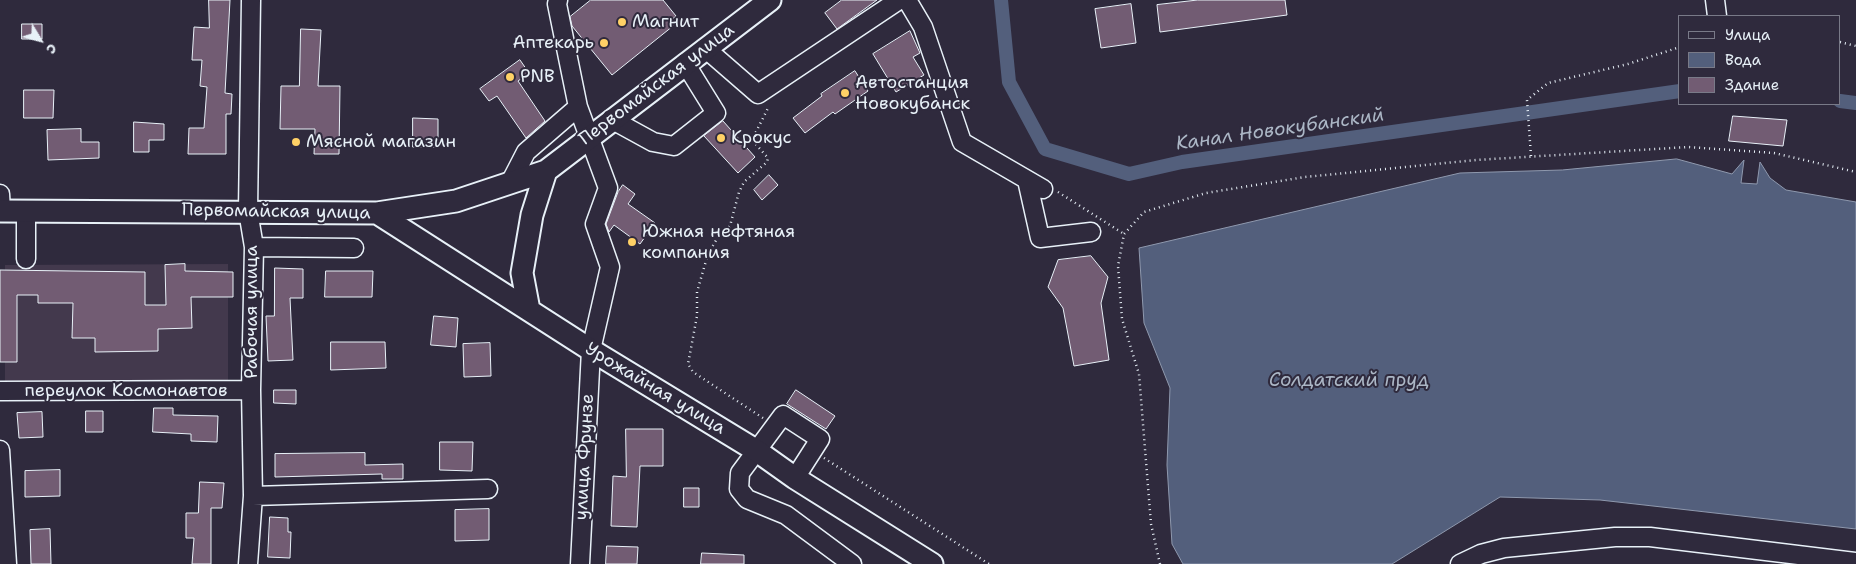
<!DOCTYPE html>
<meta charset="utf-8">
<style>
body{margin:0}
#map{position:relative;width:1856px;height:564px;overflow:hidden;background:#2f2a3d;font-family:"Shantell Sans",sans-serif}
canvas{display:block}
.legend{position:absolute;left:1678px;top:15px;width:162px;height:90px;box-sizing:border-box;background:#2f2a3d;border:1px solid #797a88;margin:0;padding:6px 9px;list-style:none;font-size:15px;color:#e8f1f8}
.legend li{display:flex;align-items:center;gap:10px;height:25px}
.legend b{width:25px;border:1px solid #797a88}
.north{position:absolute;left:15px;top:15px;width:50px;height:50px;-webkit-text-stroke:4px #2f2a3d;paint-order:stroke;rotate:127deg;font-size:14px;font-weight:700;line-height:20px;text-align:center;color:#e8f1f8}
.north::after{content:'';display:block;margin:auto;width:18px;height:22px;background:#e8f1f8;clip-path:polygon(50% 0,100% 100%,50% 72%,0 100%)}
</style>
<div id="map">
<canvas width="1856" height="564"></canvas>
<ul class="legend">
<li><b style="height:6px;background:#2f2a3d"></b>Улица</li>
<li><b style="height:14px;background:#535f7c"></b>Вода</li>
<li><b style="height:14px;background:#725c73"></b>Здание</li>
</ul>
<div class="north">С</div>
</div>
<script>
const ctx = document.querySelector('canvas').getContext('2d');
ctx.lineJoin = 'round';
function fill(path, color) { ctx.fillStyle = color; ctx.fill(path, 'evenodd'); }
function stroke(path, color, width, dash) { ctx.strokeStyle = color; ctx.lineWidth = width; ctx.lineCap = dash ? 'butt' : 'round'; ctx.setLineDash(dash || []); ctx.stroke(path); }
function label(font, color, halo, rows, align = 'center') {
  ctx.font = font + ' "Shantell Sans",sans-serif'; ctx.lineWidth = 4; ctx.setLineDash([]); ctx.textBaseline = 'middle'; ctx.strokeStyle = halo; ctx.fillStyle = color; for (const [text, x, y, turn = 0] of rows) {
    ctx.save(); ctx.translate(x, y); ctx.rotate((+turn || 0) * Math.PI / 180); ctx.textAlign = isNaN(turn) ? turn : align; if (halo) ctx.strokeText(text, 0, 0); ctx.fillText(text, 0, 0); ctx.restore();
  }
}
fill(new Path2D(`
 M228,264V382H5V265Z`), '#43394d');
const water = new Path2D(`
 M1677,159L1732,174L1744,160L1741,183L1757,184L1760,162L1770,178L1786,190L1856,202V529L1600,500L1500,497L1392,564H1183L1172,544L1167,465L1170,388L1144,323L1139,248L1460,173L1562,170Z`);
fill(water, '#535f7c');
stroke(water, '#8f99ae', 1);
stroke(new Path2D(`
 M1001,0L1009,82L1045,149L1129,174L1182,162L1680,91
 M1840,101L1856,103`), '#535f7c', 14);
const building = new Path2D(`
 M209,0H230L225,93L232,94L231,114H226V154H188L189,128H204L207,87L200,86L202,60H192L194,27L209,28Z
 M591,0H663L676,16L670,21L673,26L612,75L572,26L570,17Z
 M842,0H877L837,29L825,13Z
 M1198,0H1285L1287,15L1160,32L1157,5Z
 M1131,4L1136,43L1101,48L1095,9Z
 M22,24H42V39H22Z
 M301,29L321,30L318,86H340L339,154H314L315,129H280L281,86H299Z
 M910,31L920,53L913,57L924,75L896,92L873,54Z
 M520,60L529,73L518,81L545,121L526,138L497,96L489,101L480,89Z
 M855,71L868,91L835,114L833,112L805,133L793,118L822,96L821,94Z
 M24,90H54L53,118H24Z
 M1733,116L1787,120L1783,146L1729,141Z
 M413,118L438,119V147H413Z
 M723,121L755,157L738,173L704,136Z
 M134,122L164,124V140H149V152H134Z
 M81,129V142H99V158L48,160L47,130Z
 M769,175L778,185L762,200L754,190Z
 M623,185L635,194L628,204L655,223L640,244L614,225L609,232L606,224L618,192Z
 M1091,256L1108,277L1101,303L1109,360L1074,366L1063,308L1048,287L1058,260Z
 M185,264V271L233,272V297H191L192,328L158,329V351L95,352V338H72L73,303H38V295H17V362H0V270L145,272V305H166L165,265Z
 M275,268L303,269V298H290L293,360L268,361L266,316H274Z
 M326,271H373L372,297H325Z
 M434,316L458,318L456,347L431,345Z
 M331,342H385L386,368L331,370Z
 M490,343L491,376L464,377L463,344Z
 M274,390H296V404L274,403Z
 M796,390L835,416L826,429L787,404Z
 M154,408H173V415L218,416L217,442L191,441V434L153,432Z
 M86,411H103V432H86Z
 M42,412L43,437L19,438L17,413Z
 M626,429H663V466H640L637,527L611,526L613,476L626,477Z
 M440,442H473L472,471L440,470Z
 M365,453V465L403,464V479H382V474L275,477V454Z
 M60,470V496L25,497V471Z
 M200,482L224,483L222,508H211V564H192L194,538H186V513H198Z
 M684,488H699V507H684Z
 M489,509V540L455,541V510Z
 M270,517L288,518V532H291L290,558L268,557Z
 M50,529L51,564H31L30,530Z
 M607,546L638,547L637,564H606Z
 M702,553L744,555V564H701Z`);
fill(building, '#725c73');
stroke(building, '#e8f1f8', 1);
const minor = new Path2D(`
 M558,0L557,4L578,107L608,188L595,224L610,267L591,350L580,564
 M907,0L923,27L962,142L1043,189
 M1715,0L1717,16
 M705,48L758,94L899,0
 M611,119L653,142L674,146L716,113L685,63
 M1027,180L1040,238L1091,232
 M510,183L526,152L578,107
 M0,194L1,211
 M26,211V259
 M254,247L354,248
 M0,391L251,390
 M0,450L7,564
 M795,478L820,439L783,415L740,473L739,489L747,499L786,515L852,564
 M253,496L488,489
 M248,564L253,496L251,390L254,247L248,211L251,0
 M1460,564L1481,554L1504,548L1615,537H1650L1856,562`);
const major = new Path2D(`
 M0,211L377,213L456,201L546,171L770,0
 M377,213L591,350L757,451L795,478L932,564
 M529,310L522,273L532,215L546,171`);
stroke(minor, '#e8f1f8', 21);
stroke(major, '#e8f1f8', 25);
stroke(new Path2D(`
 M1840,42L1856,46
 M1531,156L1527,100L1548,83L1628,64L1680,47
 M1058,192L1124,234
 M763,418L693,372L688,364L697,316V292L708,254L718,237L730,226L739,192L744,182L767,162L768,158L752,140L769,106
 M824,458L989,564
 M1160,564L1151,524L1139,374L1122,319L1118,266L1124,234L1144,212L1206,193L1305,177L1476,160L1688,147L1774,153L1856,172`), '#e8f1f8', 2.5, [1, 4]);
stroke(minor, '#2f2a3d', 18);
stroke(major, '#2f2a3d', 21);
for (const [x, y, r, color] of [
 [622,22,5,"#ffd166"],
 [604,43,5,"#ffd166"],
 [510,77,5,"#ffd166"],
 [845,93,5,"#ffd166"],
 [721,138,5,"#ffd166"],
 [296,142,5,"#ffd166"],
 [632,242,5,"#ffd166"]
]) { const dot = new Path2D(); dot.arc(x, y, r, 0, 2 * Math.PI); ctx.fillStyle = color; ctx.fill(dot); stroke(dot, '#2f2a3d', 2); }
label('18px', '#e8f1f8', '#2f2a3d', [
 ["Магнит",632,22],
 ["Аптекарь",594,43,"right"],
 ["PNB",520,77],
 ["Автостанция",855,83],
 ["Новокубанск",855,104],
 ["Крокус",731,138],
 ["Мясной магазин",306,142],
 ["Южная нефтяная",642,232],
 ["компания",642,253]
], 'left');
label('18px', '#e8f1f8', '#2f2a3d', [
 ["Первомайская улица",657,85,-37],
 ["Первомайская улица",276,212,1],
 ["Рабочая улица",252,312,-90],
 ["Урожайная улица",655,389,31],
 ["переулок Космонавтов",126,391],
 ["улица Фрунзе",585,457,-87]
]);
label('italic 19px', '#acb7c6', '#2f2a3d', [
 ["Канал Новокубанский",1280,130,-8],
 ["Солдатский пруд",1349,381]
]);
</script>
